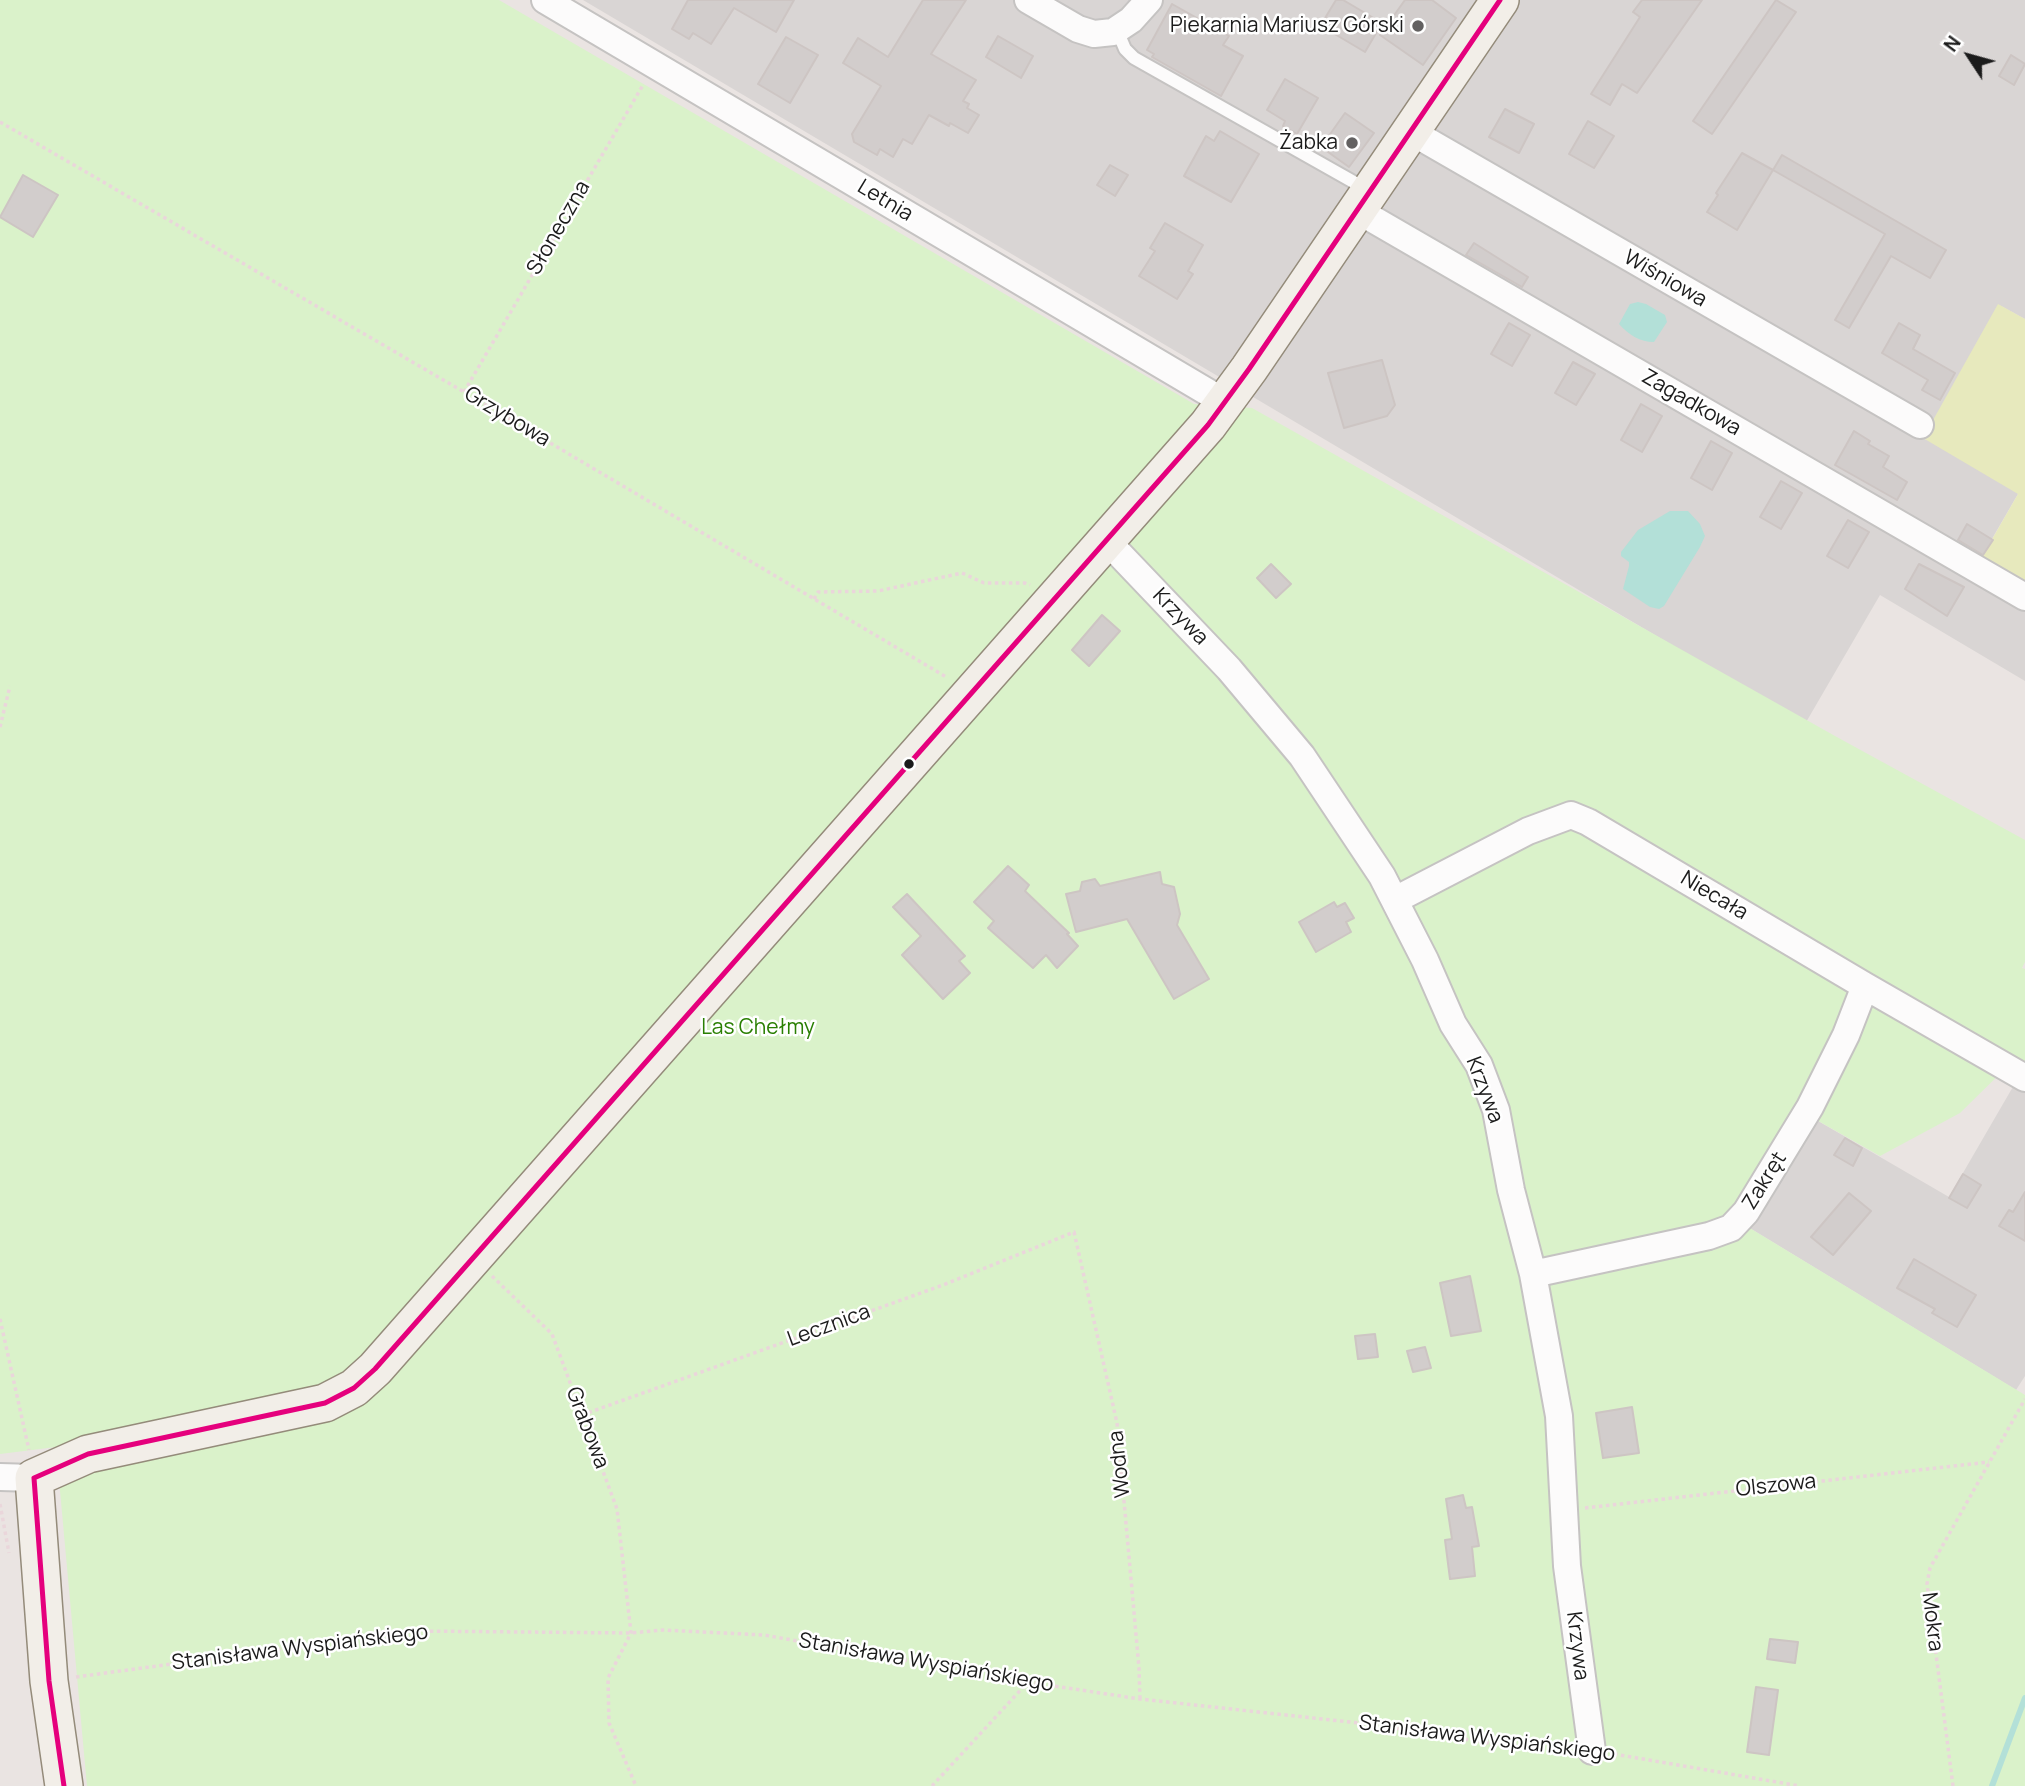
<!DOCTYPE html>
<meta charset="utf-8">
<style>
body{margin:0}
#map{position:relative;width:2025px;height:1786px;overflow:hidden;background:#eae4e2;font-family:Manrope,sans-serif}
canvas{display:block}
.north{position:absolute;left:1934px;top:21px;width:70px;height:70px;-webkit-text-stroke:5px #fff;paint-order:stroke;rotate:306deg;font-size:19px;font-weight:700;line-height:28px;text-align:center;color:#1b1b1b}
.north::after{content:'';display:block;margin:auto;width:24px;height:32px;background:#1b1b1b;clip-path:polygon(50% 0,100% 100%,50% 72%,0 100%)}
</style>
<div id="map">
<canvas width="2025" height="1786"></canvas>
<div class="north">N</div>
</div>
<script>
const ctx = document.querySelector('canvas').getContext('2d');
ctx.lineJoin = 'round';
function fill(path, color) { ctx.fillStyle = color; ctx.fill(path, 'evenodd'); }
function stroke(path, color, width, dash) { ctx.strokeStyle = color; ctx.lineWidth = width; ctx.lineCap = dash ? 'butt' : 'round'; ctx.setLineDash(dash || []); ctx.stroke(path); }
function label(font, color, halo, rows, align = 'center') {
  ctx.font = font + ' Manrope,sans-serif'; ctx.lineWidth = 5; ctx.setLineDash([]); ctx.textBaseline = 'middle'; ctx.strokeStyle = halo; ctx.fillStyle = color; for (const [text, x, y, turn = 0] of rows) {
    ctx.save(); ctx.translate(x, y); ctx.rotate((+turn || 0) * Math.PI / 180); ctx.textAlign = isNaN(turn) ? turn : align; if (halo) ctx.strokeText(text, 0, 0); ctx.fillText(text, 0, 0); ctx.restore();
  }
}
fill(new Path2D(`
 M583,0H2025V319L1999,305L2018,494L1971,575L2025,607V681L1880,595L1805,724Z
 M2014,1085L2025,1091V1376L2016,1390L1748,1227L1813,1118L1949,1197Z`), '#d9d5d4');
fill(new Path2D(`
 M1998,304L2025,319V588L1979,562L2018,494L1923,438Z`), '#e7e9bd');
fill(new Path2D(`
 M0,0H499L1194,404L1252,408L1835,736L2025,840V962L2022,968L2025,969V1063L2016,1058L1960,1113L1880,1156L1813,1118L1748,1227L2025,1395V1786H87L56,1447L0,1454Z`), '#daf2ca');
fill(new Path2D(`
 M1638,302L1646,304L1665,315L1667,322L1654,342C1640,342 1629,335 1619,324L1630,304Z
 M1670,511H1688L1700,524L1705,536L1700,547L1664,606L1659,609L1650,607L1623,589L1629,566V562L1621,556V552L1638,530Z`), '#b3e0d8');
stroke(new Path2D(`
 M1992,1786L2025,1698`), '#b3e0d8', 6);
const building = new Path2D(`
 M688,0H794L776,32L734,8L711,44L693,33L689,39L672,29Z
 M923,0H966L931,54L976,80L963,101L969,104L967,108L979,115L968,133L950,123L949,126L929,115L912,144L903,139L893,157L880,149L877,155L854,142L852,134L881,86L843,63L858,38L888,57Z
 M1336,0H1343L1382,23L1365,52L1328,30L1329,27L1322,23Z
 M1405,0H1432L1456,18L1423,65L1380,35Z
 M1642,0H1702L1637,93L1622,84L1610,105L1591,94L1640,17L1633,12Z
 M1776,0L1796,12L1712,134L1693,121Z
 M1172,4L1229,36L1223,45L1243,56L1221,96L1152,57L1154,54L1147,50Z
 M998,36L1033,56L1021,78L986,57Z
 M786,37L818,55L790,103L758,84Z
 M2011,55L2025,64L2014,85L1999,76Z
 M1285,79L1318,98L1297,134L1283,126L1285,121L1267,110Z
 M1505,109L1534,124L1519,153L1489,137Z
 M1345,113L1374,133L1349,167L1321,147Z
 M1588,121L1614,136L1594,168L1569,154Z
 M1220,131L1259,154L1231,202L1184,176L1206,136L1214,141Z
 M1742,153L1773,170L1737,230L1707,212L1718,195L1716,193Z
 M1782,155L1946,250L1930,278L1891,256L1849,328L1835,320L1885,234L1773,170Z
 M1110,165L1128,175L1115,196L1097,185Z
 M23,175L58,195L33,237L0,217Z
 M1165,223L1203,245L1188,271L1193,274L1177,299L1139,276L1155,251L1150,248Z
 M1474,243L1528,277L1522,287L1466,255Z
 M1509,323L1530,335L1512,366L1491,354Z
 M1899,323L1920,335L1913,349L1955,373L1940,400L1922,390L1928,380L1882,353Z
 M1382,360L1395,405L1387,416L1344,428L1328,373Z
 M1573,362L1595,374L1576,405L1555,393Z
 M1641,404L1662,416L1642,452L1621,440Z
 M1854,431L1870,441L1868,444L1889,456L1883,467L1907,482L1897,500L1835,465Z
 M1711,441L1732,453L1712,490L1691,478Z
 M1781,481L1802,493L1781,529L1760,517Z
 M1848,520L1869,532L1848,568L1827,556Z
 M1967,524L1993,540L1983,555L1958,540Z
 M1271,564L1291,584L1276,598L1257,578Z
 M1919,564L1964,587L1947,616L1905,589Z
 M1102,615L1120,631L1089,666L1072,650Z
 M1008,866L1029,885L1025,891L1069,933L1067,934L1078,946L1057,968L1046,955L1033,968L988,928L994,921L974,902Z
 M1160,872L1162,884L1174,887L1180,914L1177,925L1209,979L1174,999L1127,919L1076,932L1066,894L1080,891L1082,882L1095,879L1100,886Z
 M907,894L965,956L959,961L970,973L943,999L902,955L921,936L893,907Z
 M1334,902L1337,907L1345,903L1354,918L1346,922L1351,932L1316,952L1299,922Z
 M1845,1138L1862,1148L1853,1166L1834,1155Z
 M1963,1174L1981,1185L1967,1208L1949,1198Z
 M2025,1192V1241L1999,1226L2009,1210L2013,1212Z
 M1849,1193L1871,1211L1833,1255L1811,1237Z
 M1914,1259L1976,1295L1957,1327L1932,1313L1935,1309L1897,1288Z
 M1470,1276L1481,1331L1451,1336L1440,1283Z
 M1375,1334L1378,1357L1358,1359L1355,1336Z
 M1425,1347L1431,1368L1413,1372L1407,1351Z
 M1632,1407L1639,1453L1603,1458L1596,1413Z
 M1463,1495L1466,1508L1472,1507L1479,1546L1472,1547L1475,1576L1450,1579L1445,1540L1452,1539L1446,1499Z
 M1770,1639L1798,1642L1795,1663L1767,1659Z
 M1756,1687L1778,1690L1769,1755L1747,1752Z`);
fill(building, '#d2cdcc');
stroke(building, '#cdc5c3', 2);
const lane = new Path2D(`
 M1117,30L1125,49L1134,58L1366,189`);
const street = new Path2D(`
 M545,0L1226,403
 M1028,0L1078,29L1094,34L1113,32L1131,20L1149,0
 M1410,131L1920,425
 M1357,210L2025,597
 M1107,541L1229,669L1302,756L1382,876L1425,960L1453,1024L1479,1065L1496,1110L1511,1190L1533,1274L1559,1416L1567,1566L1592,1751
 M1395,900L1528,831L1571,815L1588,822L1865,986L2025,1078
 M1533,1274L1709,1236L1731,1228L1746,1212L1810,1107L1846,1035L1865,986
 M0,1477L34,1478`);
const secondary = new Path2D(`
 M64,1786L49,1681L34,1478L88,1454L325,1403L354,1388L375,1369L1208,425L1249,369L1500,0`);
stroke(lane, '#c5c3c2', 16);
stroke(street, '#c5c3c2', 30);
stroke(secondary, '#948b7a', 40);
stroke(new Path2D(`
 M0,122L464,392L948,678
 M464,392L643,85
 M814,599L818,592L878,591L962,573L984,583H1025L1030,585
 M0,727L10,686
 M492,1276L552,1334L617,1509L631,1633L608,1678L609,1723L636,1786
 M0,1319L29,1450
 M582,1415L943,1285L1074,1232L1117,1423L1139,1668L1140,1699
 M0,1504L9,1553
 M1585,1508L1989,1462
 M76,1677L415,1631L631,1633L663,1630L764,1635L1028,1682L1140,1699L1368,1724L1489,1743L1568,1750
 M1614,1754L1800,1786
 M932,1786L1028,1682
 M1953,1786L1927,1584L1930,1568L2025,1399`), '#ead6db', 3.5, [3.5, 3.5]);
stroke(lane, '#fcfbfb', 12);
stroke(street, '#fcfbfb', 26);
stroke(secondary, '#f2eee8', 37);
stroke(new Path2D(`
 M34,1478L88,1454L325,1403L354,1388L375,1369L1208,425L1249,369L1500,0
 M34,1478L49,1681L64,1786`), '#e5007d', 5);
for (const [x, y, r, color] of [
 [1418,26,7,"#636161"],
 [1352,143,7,"#636161"],
 [909,764,6,"#1b1b1b"]
]) { const dot = new Path2D(); dot.arc(x, y, r, 0, 2 * Math.PI); ctx.fillStyle = color; ctx.fill(dot); stroke(dot, '#fff', 2.5); }
label('21px', '#1b1b1b', '#fff', [
 ["Piekarnia Mariusz Górski",1404,26],
 ["Żabka",1338,143]
], 'right');
label('21px', '#1b1b1b', '#fff', [
 ["Letnia",885,201,31],
 ["Słoneczna",559,228,-60],
 ["Wiśniowa",1665,279,30],
 ["Zagadkowa",1691,403,30],
 ["Grzybowa",507,417,31],
 ["Krzywa",1180,617,46],
 ["Niecała",1714,896,31],
 ["Krzywa",1484,1090,69],
 ["Zakręt",1765,1181,-58],
 ["Lecznica",829,1326,-20],
 ["Grabowa",587,1428,69],
 ["Wodna",1120,1464,-96],
 ["Olszowa",1776,1486,-6],
 ["Mokra",1932,1622,83],
 ["Krzywa",1577,1646,83],
 ["Stanisława Wyspiańskiego",300,1648,-7],
 ["Stanisława Wyspiańskiego",926,1663,10],
 ["Stanisława Wyspiańskiego",1487,1739,7]
]);
label('21px', '#2a7f03', '#fff', [
 ["Las Chełmy",758,1028]
]);
</script>
